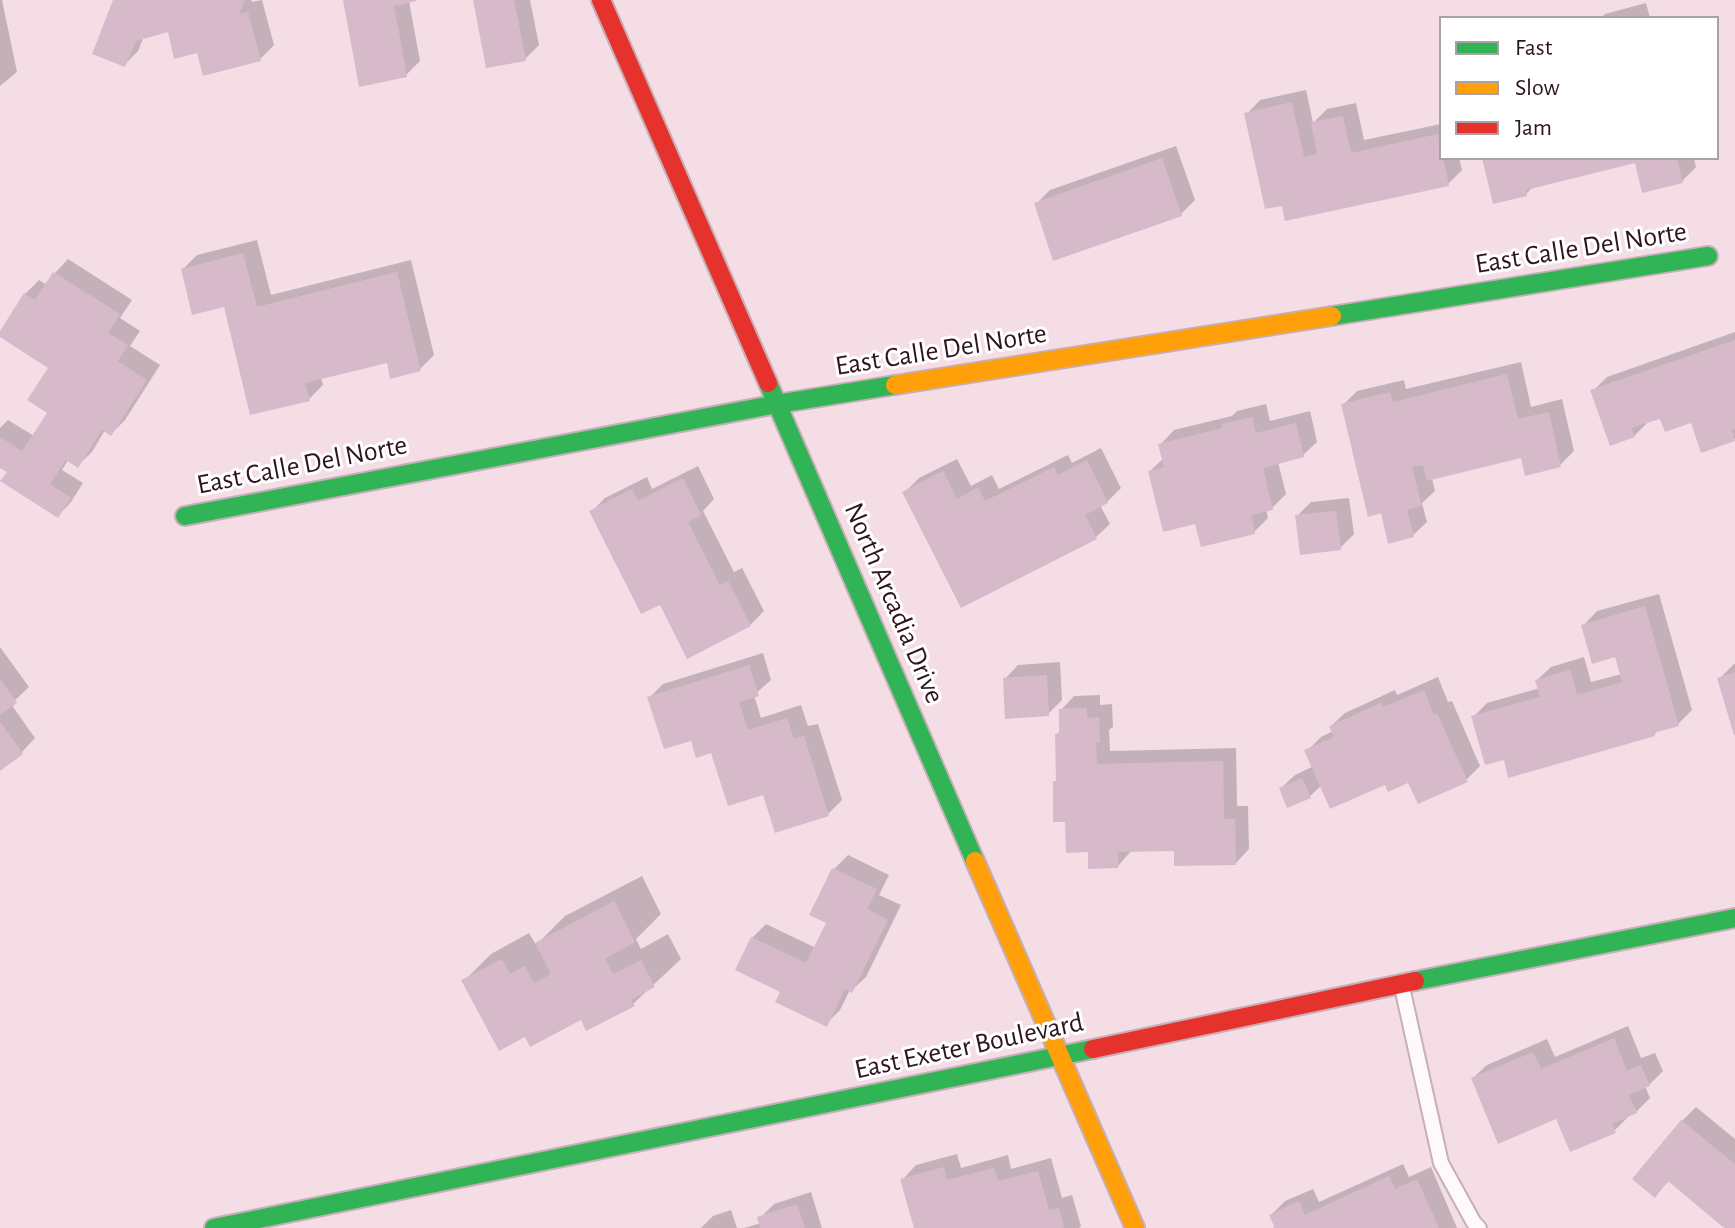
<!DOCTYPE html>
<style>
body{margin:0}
#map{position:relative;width:1735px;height:1228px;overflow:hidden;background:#f5dde6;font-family:"Alegreya Sans",sans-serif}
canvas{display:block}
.legend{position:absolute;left:1439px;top:16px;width:280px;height:144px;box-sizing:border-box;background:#fff;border:2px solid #aba1a5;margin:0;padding:10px 14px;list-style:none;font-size:24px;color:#2d141d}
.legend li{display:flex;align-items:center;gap:16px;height:40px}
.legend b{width:40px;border:2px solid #aba1a5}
</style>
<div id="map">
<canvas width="1735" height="1228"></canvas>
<ul class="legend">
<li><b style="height:10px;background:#30b455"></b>Fast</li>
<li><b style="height:10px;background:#ff9f0a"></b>Slow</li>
<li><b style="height:10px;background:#e5322d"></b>Jam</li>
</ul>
</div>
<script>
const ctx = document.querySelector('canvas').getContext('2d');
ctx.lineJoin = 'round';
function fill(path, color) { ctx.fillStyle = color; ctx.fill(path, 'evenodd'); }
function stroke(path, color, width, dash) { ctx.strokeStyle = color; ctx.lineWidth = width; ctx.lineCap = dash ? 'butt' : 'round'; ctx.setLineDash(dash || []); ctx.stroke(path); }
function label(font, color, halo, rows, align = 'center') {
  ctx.font = font + ' "Alegreya Sans",sans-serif'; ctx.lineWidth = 6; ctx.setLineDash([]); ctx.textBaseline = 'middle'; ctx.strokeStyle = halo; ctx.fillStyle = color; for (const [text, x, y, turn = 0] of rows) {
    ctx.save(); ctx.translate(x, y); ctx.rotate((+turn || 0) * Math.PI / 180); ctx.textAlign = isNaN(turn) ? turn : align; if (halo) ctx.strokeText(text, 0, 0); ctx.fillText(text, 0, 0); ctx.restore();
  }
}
fill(new Path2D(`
 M0,0H2L17,72L0,86Z
 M115,0H252L251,2L262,0L274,45L260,59L199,51L169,30L144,36L138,51L124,65Z
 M345,0H413L409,1L420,61L406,75Z
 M475,0H530L539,45L525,59Z
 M1646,3L1650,18H1601L1605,14Z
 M1306,90L1313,123L1327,109L1356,103L1364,140L1441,124V158H1459L1462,170L1448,184L1283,203L1247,114L1260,100Z
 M1176,146L1195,200L1181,214L1036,204L1050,190Z
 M1484,158H1694L1696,167L1682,181L1637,160L1535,185L1526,194Z
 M257,240L271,295L411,260L434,355L420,369L388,361L321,377L323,385L309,399L225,304L183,269L197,255Z
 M68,259L132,300L120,318L140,331L130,346L160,365L125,420L111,434L105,430L92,452L78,465L69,459L62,470L83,483L71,502L58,516L9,471L0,465V428L8,420L34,436L50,412L51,367L0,334L25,294L39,280L47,285L55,273Z
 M1735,332V439L1702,450L1692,421L1662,416L1648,422L1634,436L1593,391L1607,377Z
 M1521,362L1531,407L1562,399L1574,451L1560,465L1523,455L1432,478L1435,491L1422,503L1427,522L1413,535L1382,511L1343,405L1357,391L1404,380L1406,389Z
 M1266,404L1270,421L1310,411L1317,442L1303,455L1278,462L1286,494L1272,508L1266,509L1268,518L1254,532L1197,521L1150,471L1164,458L1161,444L1174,430L1232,416L1237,411Z
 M1101,448L1121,488L1107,502L1100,505L1110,524L1096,537L962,605L905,492L919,478L957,459L971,486L992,475L999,489L1068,455L1072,463Z
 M698,466L714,499L703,511L734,572L742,568L764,611L750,625L661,602L592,511L605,498L647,477L652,489Z
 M1349,498L1354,534L1340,548L1297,516L1311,502Z
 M1659,594L1692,710L1678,724L1659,729L1654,735L1505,757L1473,717L1487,703L1540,688L1537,680L1551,667L1584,657L1591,682L1622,674L1616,655L1584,625L1597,611Z
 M0,647L29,687L11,704L35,738L22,752L0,765Z
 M763,653L771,680L754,695L761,718L801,705L808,726L818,724L842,800L828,814L764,792L713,751L692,739L649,698L663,684Z
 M1060,662L1062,700L1048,714L1005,679L1018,665Z
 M1734,664H1735V728L1720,678Z
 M1438,677L1448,702L1452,701L1480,766L1466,780L1322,785L1310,796L1281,788L1295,775L1314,766L1307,751L1321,737L1333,731L1331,726L1345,713L1395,690L1397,695Z
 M1100,695V705L1112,704L1113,727L1109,730L1110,751L1236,748L1237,806H1248L1249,849L1236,863L1176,849L1132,850L1118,866L1090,850L1067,820L1055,782L1058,778L1057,734L1061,731V710L1074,696Z
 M848,855L889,875L879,895L901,905L866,977L852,990H850L840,1010L826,1024L783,991L752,938L766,924L816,948L828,923L834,869Z
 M642,876L661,914L636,939L641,949L668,934L681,959L633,1004L581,1017L526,1035L464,981L491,954L529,933L536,945L565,916Z
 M1628,1026L1641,1058L1655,1053L1663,1071L1649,1085L1645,1086L1650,1098L1636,1112L1627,1115L1628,1117L1614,1131L1557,1117L1473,1078L1487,1065L1547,1039L1555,1057Z
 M1696,1107L1735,1139V1228H1727L1670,1180L1655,1195L1634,1179L1682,1121Z
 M957,1154L961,1168L1008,1155L1011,1169L1051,1158L1062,1198L1072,1195L1081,1226L1079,1228H916L903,1179L916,1165Z
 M1403,1164L1409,1177L1431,1167L1457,1228H1273L1276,1226L1271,1215L1285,1201L1313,1189L1319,1202Z
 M811,1192L822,1228H744L761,1223L760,1218L774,1204Z
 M731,1210L737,1228H701L713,1216Z`), '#0003');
fill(new Path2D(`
 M113,0H245L239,14L248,12L261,61L203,76L197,53L174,59L168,32L136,41L125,67L92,54Z
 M343,0H416V1L394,6L407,77L359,87Z
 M473,0H514L526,61L486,68Z
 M1292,102L1304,157L1317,154L1311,122L1343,116L1351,153L1438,134L1441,158H1443L1449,186L1285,221L1282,206L1265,209L1244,113Z
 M1162,158L1182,216L1053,261L1034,203Z
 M1482,158H1677L1683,183L1642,193L1635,163L1526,190L1527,196L1493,204Z
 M243,253L257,307L397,272L421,371L390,379L387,363L305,383L310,401L250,415L224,307L192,315L181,269Z
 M53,272L120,314L108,333L128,345L118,361L147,380L111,436L102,430L78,468L66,460L50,484L71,498L58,518L0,481L7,472L0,468V437L22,451L47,413L27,400L48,368L0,337V331L24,293L35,300Z
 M1735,340V429L1732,430L1735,441L1701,453L1691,423L1665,432L1660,419L1631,428L1635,437L1610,446L1590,390Z
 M1507,374L1518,419L1549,412L1561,467L1525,476L1521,458L1427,481L1423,465L1412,467L1422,506L1407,510L1414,537L1388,544L1381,513L1368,517L1341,404L1390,392L1393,402Z
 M1252,417L1256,433L1296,423L1304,457L1263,468L1273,510L1251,515L1255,534L1201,547L1195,524L1163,532L1148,471L1164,467L1158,444L1222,428L1221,424Z
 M1087,460L1108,503L1085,515L1097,539L961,608L902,492L943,471L957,499L978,487L985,501L1054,467L1058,475Z
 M683,478L701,515L688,522L720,585L728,581L751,626L687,659L660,605L641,614L589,511L632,489L638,501Z
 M1336,511L1341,550L1300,555L1295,515Z
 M1645,606L1679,726L1654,733L1655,736L1508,778L1504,760L1485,765L1471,716L1540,697L1535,680L1570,670L1577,695L1622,682L1615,657L1592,664L1581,625Z
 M749,665L759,696L739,702L748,730L787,718L794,739L804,736L829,816L775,833L763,795L728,806L711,753L696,758L691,741L664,749L647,697Z
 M1735,672V735H1734L1717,678Z
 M1047,675L1049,716L1005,719L1003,678Z
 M0,679L17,703L0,715Z
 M1424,690L1434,715L1437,713L1468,782L1418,804L1408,783L1388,792L1385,785L1330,809L1304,750L1334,737L1329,726L1381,703L1383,707Z
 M1087,708V718L1099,717L1100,743H1096L1097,764L1223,761L1224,819H1235L1236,865L1174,866V851L1118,852V868L1088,869V852L1066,853L1065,822H1053V781H1056L1055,734L1059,733V709Z
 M0,722L23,754L0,771Z
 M1302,778L1311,798L1287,808L1279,788Z
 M832,868L877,889L867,909L888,920L852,993L845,989L827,1027L775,1002L780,992L735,970L751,937L806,963L826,923L809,915Z
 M614,901L635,942L605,959L613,974L641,960L655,987L631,1000L635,1006L586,1031L581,1020L530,1047L525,1037L499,1051L461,980L502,959L510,974L525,966L534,983L551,974L535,943Z
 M1614,1038L1627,1071L1641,1065L1650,1086L1629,1095L1637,1113L1612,1124L1616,1133L1570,1152L1556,1119L1498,1144L1471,1078L1533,1052L1541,1069Z
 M1681,1120L1735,1164V1228H1724L1668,1181L1655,1198L1632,1179Z
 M944,1167L947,1180L994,1168L998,1181L1038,1171L1049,1210L1059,1208L1064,1228H914L900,1179Z
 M1389,1176L1395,1189L1417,1179L1439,1228H1275L1269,1215L1299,1201L1305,1215Z
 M797,1204L805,1228H760L757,1217Z`), '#d6baca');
const lane = new Path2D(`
 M1402,987L1441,1163L1474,1223L1479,1228`);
const fast = new Path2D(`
 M1332,316L1708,256
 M768,383L975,861
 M185,516L777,404L895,385
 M1415,981L1735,918
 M214,1228L1093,1049`);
const slow = new Path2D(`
 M895,385L1332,316
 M975,861L1135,1228`);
const jam = new Path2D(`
 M601,0L768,383
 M1093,1049L1415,981`);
stroke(lane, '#c6afb7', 18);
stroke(fast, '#c6afb7', 22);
stroke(slow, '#c6afb7', 22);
stroke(jam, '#c6afb7', 22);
stroke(lane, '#fefafb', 14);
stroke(fast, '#30b455', 18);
stroke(slow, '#ff9f0a', 18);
stroke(jam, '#e5322d', 18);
label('28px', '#2d141d', '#fff', [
 ["East Calle Del Norte",1581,248,-9],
 ["East Calle Del Norte",941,350,-9],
 ["East Calle Del Norte",302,465,-11],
 ["North Arcadia Drive",894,603,67],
 ["East Exeter Boulevard",969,1046,-12]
]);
</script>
